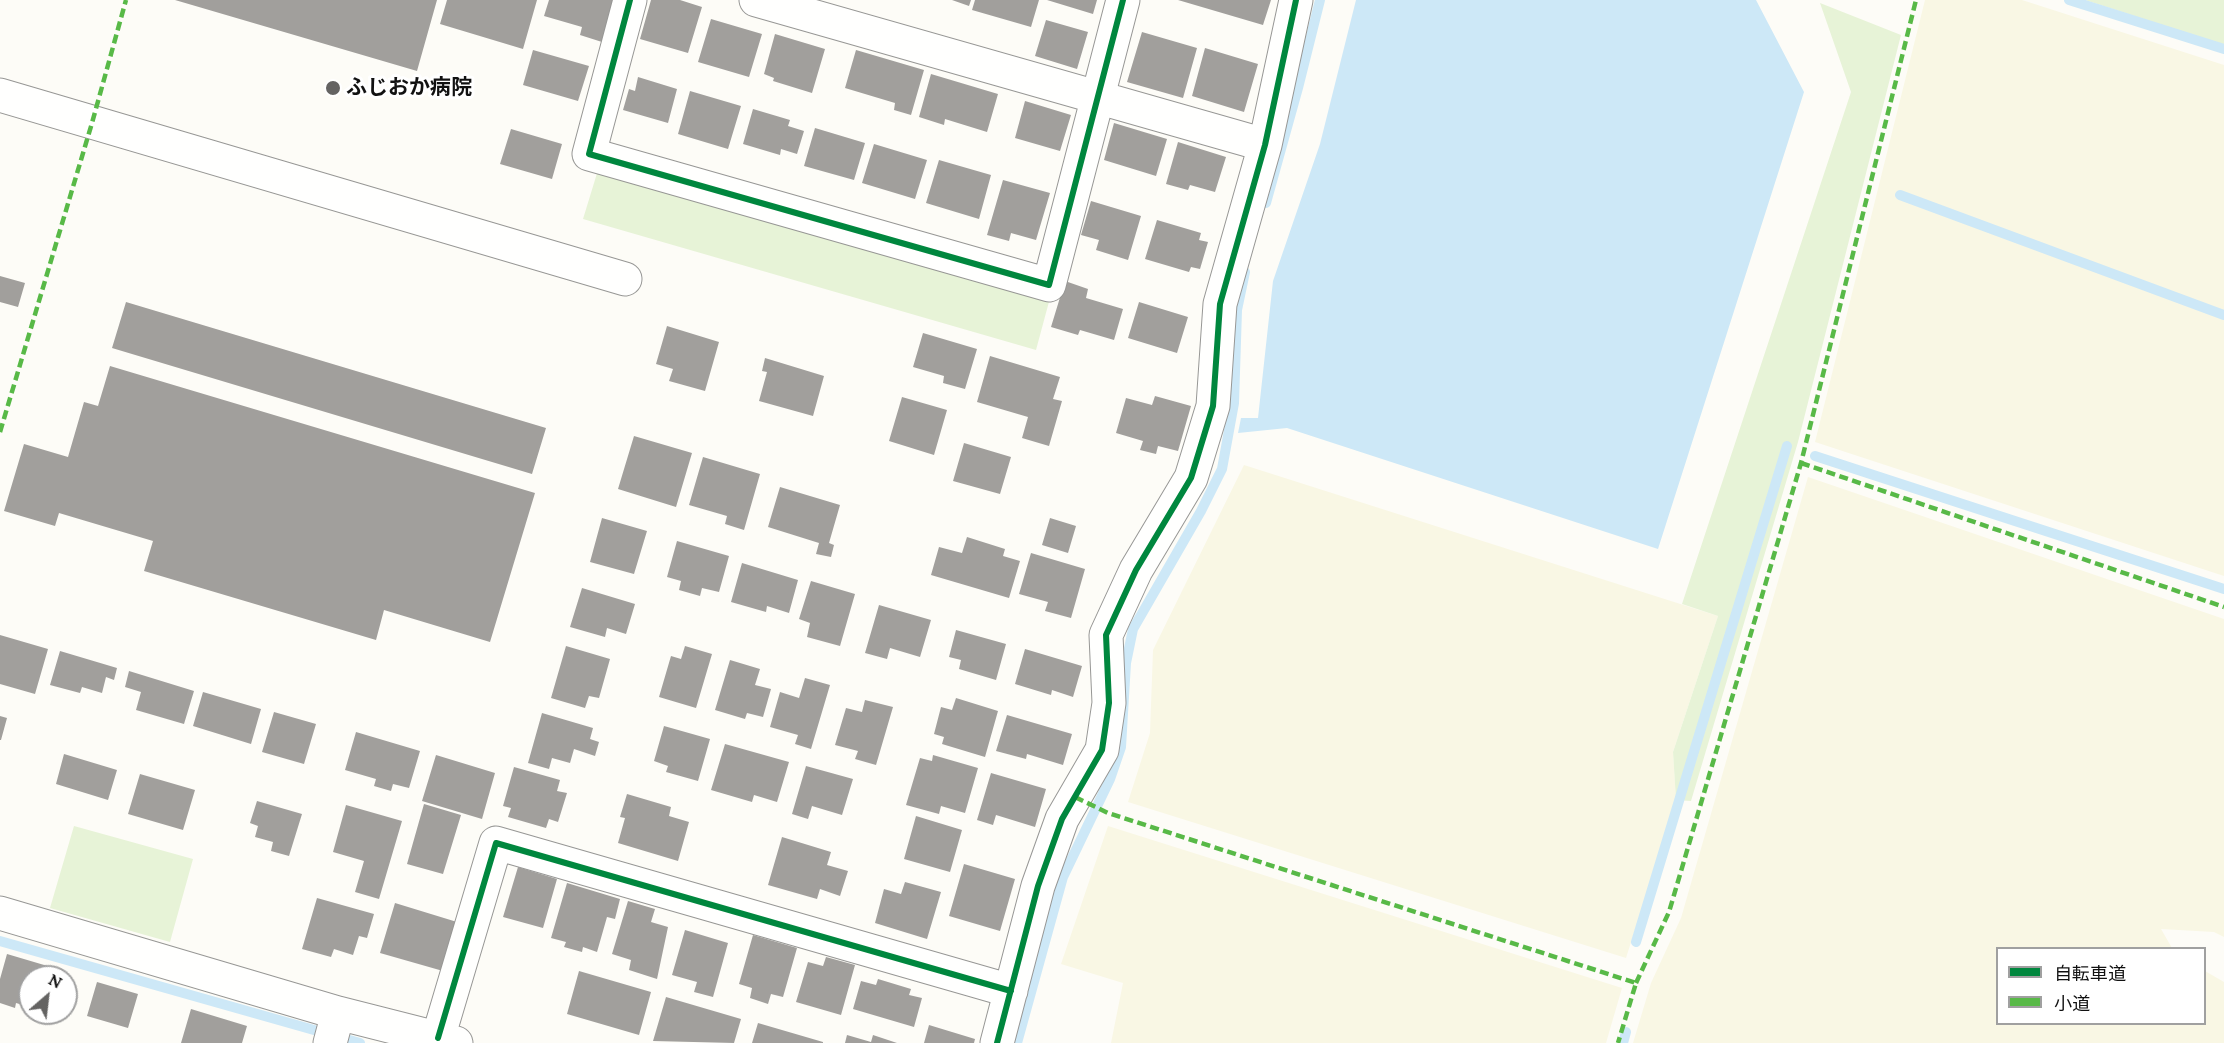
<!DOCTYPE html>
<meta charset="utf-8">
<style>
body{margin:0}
#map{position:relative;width:2224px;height:1043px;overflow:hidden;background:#fdfcf7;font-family:Lora,"Noto Sans JP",serif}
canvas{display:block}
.legend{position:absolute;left:1996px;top:947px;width:210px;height:78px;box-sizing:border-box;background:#fff;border:2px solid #a0a0a0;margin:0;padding:8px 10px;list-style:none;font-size:18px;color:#111}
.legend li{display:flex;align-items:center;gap:12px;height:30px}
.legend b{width:30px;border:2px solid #a0a0a0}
.north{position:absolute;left:18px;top:965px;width:60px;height:60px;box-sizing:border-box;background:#fff;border:2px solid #a0a0a0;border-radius:50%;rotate:28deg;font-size:16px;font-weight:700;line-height:24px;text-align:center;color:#111}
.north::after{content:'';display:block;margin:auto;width:21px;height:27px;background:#646362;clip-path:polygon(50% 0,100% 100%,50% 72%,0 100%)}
</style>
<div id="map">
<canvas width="2224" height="1043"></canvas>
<ul class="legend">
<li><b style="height:8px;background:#00873e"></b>自転車道</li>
<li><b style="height:8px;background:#58b947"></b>小道</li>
</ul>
<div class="north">N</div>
</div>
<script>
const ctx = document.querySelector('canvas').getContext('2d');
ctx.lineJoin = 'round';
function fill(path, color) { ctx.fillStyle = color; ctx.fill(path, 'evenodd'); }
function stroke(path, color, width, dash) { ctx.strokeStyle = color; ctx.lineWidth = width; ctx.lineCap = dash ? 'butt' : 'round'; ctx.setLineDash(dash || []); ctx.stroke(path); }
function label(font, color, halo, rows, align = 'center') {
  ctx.font = font + ' Lora,"Noto Sans JP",serif'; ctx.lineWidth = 6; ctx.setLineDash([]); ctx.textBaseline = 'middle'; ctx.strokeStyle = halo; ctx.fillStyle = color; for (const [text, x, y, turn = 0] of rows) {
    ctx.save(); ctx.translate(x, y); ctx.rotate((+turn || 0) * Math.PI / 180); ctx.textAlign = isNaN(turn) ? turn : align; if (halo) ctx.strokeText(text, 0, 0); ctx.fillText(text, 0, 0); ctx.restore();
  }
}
fill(new Path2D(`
 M1925,0H2022L2224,65V576L1815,442Z
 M1244,465L1718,616L1673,752L1676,800L1626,958L1128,802L1150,733L1153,650Z
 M1808,477L2224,619V937L2214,932L2161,929L2172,948H1998V1024H2204L2205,971L2224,982V1043H1633L1651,983L1681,918Z
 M1108,826L1622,988L1606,1043H1111L1123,983L1061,964Z`), '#f9f7e4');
fill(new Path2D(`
 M2085,0H2224V45Z
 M1820,3L1901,35L1798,442L1691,801L1676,800L1673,752L1718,616L1682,604L1851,92Z
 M598,170L1050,298L1036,350L583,219Z
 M74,826L193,859L170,942L50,908Z`), '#e7f3d7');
fill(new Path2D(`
 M1356,0H1756L1804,92L1658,549L1287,428L1238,433L1241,418H1258L1273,281L1320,144Z`), '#cde8f7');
stroke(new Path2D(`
 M2069,0L2224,49
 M1900,195L2224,315
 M1266,203L1298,88L1320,0
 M1815,456L2224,589
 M0,941L360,1043
 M1636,942L1787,446
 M1017,1043L1063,877L1110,779L1121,747L1126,663L1133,629L1201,511L1222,469L1234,403L1237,310L1245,272
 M1623,1043L1626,1032`), '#cde8f7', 10);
fill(new Path2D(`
 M175,0H437L417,71Z
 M447,0H537L523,49L440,24Z
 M549,0H614L602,42L580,35L582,27L544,16Z
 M651,0H680L702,7L688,53L640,39Z
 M952,0H971L969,6Z
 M975,0H1039L1031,27L972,10Z
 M1047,0H1097L1093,14Z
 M1178,0H1271L1263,25Z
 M711,19L762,34L749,77L698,62Z
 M1046,20L1088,32L1077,69L1035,56Z
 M1142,32L1197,48L1183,98L1127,82Z
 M775,34L825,49L812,93L773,81L774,78L764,74Z
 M1205,48L1258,64L1244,112L1192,96Z
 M533,50L589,66L578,101L523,85Z
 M856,50L924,70L911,115L894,110L895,103L845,88Z
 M931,74L998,94L987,132L945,119L944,125L919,117Z
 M638,77L677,89L668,123L623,110L629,89L635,91Z
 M690,91L741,106L728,149L678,134Z
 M1025,101L1071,115L1060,151L1015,138Z
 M753,109L790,120L788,126L804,131L797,154L781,149L780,155L743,144Z
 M1114,123L1167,139L1156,176L1104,160Z
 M815,128L865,143L854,180L804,166Z
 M511,129L562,144L552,179L500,164Z
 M1178,142L1226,157L1215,192L1190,185L1188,190L1166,184Z
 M874,144L927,160L915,199L862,183Z
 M939,160L991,175L979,219L926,203Z
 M1003,180L1050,193L1036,240L1011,233L1009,241L987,235Z
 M1091,201L1141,216L1128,260L1096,250L1099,240L1081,235Z
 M1157,220L1201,233L1199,240L1208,242L1200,269L1191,267L1189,272L1145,259Z
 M0,276L25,283L18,307L0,302Z
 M1065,281L1088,289L1086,298L1123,309L1114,340L1080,330L1078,335L1051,327Z
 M126,302L546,428L532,474L112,348Z
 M1139,302L1188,317L1177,353L1128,338Z
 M667,326L719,342L705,391L669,381L673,369L656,364Z
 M923,333L977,349L965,389L943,383L944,376L913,367Z
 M990,356L1060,377L1053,399L1062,401L1049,446L1022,438L1028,417L977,402Z
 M765,358L824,376L813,416L759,401L767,372L762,371Z
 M110,366L535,493L490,642L384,610L376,640L144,571L153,541L59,513L55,526L4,511L24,444L68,457L84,402L98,406Z
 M1155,396L1191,406L1178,451L1158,446L1156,454L1140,450L1143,441L1116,433L1126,398L1152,405Z
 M902,397L947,410L934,455L889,441Z
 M634,436L692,453L676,507L618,489Z
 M964,443L1011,457L1000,494L953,481Z
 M703,457L760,474L744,530L725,524L727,516L689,505Z
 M780,487L840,505L829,543L834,545L831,557L816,554L819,543L768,527Z
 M602,518L647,531L634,574L590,562Z
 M1050,518L1076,526L1068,553L1042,545Z
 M967,537L1005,549L1003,556L1020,561L1009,598L931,575L939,547L962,553Z
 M677,541L729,556L719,592L702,588L700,596L679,590L681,581L667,577Z
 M1031,553L1085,569L1071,618L1045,611L1048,602L1019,594Z
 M742,563L798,580L789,613L767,606L766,612L731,602Z
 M811,581L855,594L840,646L807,637L810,623L799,619Z
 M582,588L635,604L626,634L607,628L605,637L570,627Z
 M879,605L931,620L920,657L890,648L887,659L865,653Z
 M956,630L1006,644L996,680L959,669L961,660L949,657Z
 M0,635L48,649L35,694L0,684Z
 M566,646L610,659L599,698L589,696L585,708L551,698Z
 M685,646L712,654L696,708L659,697L671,656L681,659Z
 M1025,649L1082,666L1073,697L1052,690L1051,695L1015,684Z
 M60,651L117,668L114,680L106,677L102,693L82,687L80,693L50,685Z
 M730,660L760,669L755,685L771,689L763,717L747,713L745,719L715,710Z
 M129,671L194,691L184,724L136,710L141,692L125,687Z
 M805,678L830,685L811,749L795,744L798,735L770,727L780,692L799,698Z
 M203,692L261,709L251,744L193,726Z
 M956,698L998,711L985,757L942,744L944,737L934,734L941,707L952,710Z
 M865,700L893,707L876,765L855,759L858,751L835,745L846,708L862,712Z
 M274,712L316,724L304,764L262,752Z
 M542,713L593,728L590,739L599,742L595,756L574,749L570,763L552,758L549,769L528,763Z
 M1007,715L1072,734L1063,765L1027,754L1026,759L996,751Z
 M0,716L7,718L1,740H0Z
 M664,726L710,739L698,781L666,772L668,766L654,761Z
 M356,732L420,751L409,788L393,784L391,791L374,786L376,779L345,770Z
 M725,744L789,762L777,802L754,795L752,802L711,790Z
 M64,754L117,770L108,800L56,784Z
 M436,755L495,773L482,819L422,801Z
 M933,755L978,768L965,813L941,806L939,814L906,805L920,758L932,761Z
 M806,766L853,779L842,815L812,806L808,819L792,814Z
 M514,767L560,780L557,791L567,793L558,822L549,819L546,828L508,817L511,808L503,806Z
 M991,773L1046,789L1035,827L996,815L993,825L977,820Z
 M140,774L195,790L183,830L128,814Z
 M627,794L671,807L669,816L689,822L678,861L618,843L625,818L620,817Z
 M257,801L302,814L289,856L271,851L273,842L255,837L258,826L250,823Z
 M424,804L461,815L443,874L407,864Z
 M346,805L402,821L379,899L355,892L364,861L333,852Z
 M916,816L962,830L950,872L904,859Z
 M782,837L831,852L827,865L848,871L840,896L820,889L817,899L768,885Z
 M964,864L1015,879L1000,931L949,916Z
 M518,867L557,879L543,928L503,917Z
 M905,882L941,892L927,939L875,923L884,889L901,894Z
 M567,883L620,899L615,919L607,917L597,952L583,947L582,952L564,947L566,942L551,938Z
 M317,898L374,914L367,938L359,936L353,955L334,949L331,957L302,949Z
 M628,901L655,909L651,922L668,927L657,979L629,970L631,960L612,954Z
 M395,903L457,922L443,971L380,953Z
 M685,930L728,943L713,997L694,992L697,982L672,975Z
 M753,935L797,948L783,997L771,994L768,1004L750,998L752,988L739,984Z
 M7,954L61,970L59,977H30V1007L16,1003L15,1008L0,1003V979Z
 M826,957L855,965L841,1015L796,1002L808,962L823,966Z
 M579,971L651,992L639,1035L567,1014Z
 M878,979L911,989L909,995L922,998L914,1027L853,1009L861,981L876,985Z
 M97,982L138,994L128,1028L87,1016Z
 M666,997L741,1019L734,1043L653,1041Z
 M191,1009L247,1026L242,1043H181Z
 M758,1023L823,1042V1043H752Z
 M929,1025L975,1039L974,1043H924Z
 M847,1035L871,1042L873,1035L897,1043H845Z`), '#a19f9c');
const minor = new Path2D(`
 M630,0L589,154L1049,285L1123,0
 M756,0L1265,145
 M0,95L625,279
 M0,913L338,1013L456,1043
 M438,1038L496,843L1011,991
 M330,1043L338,1013
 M997,1043L1038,886L1062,819L1102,750L1109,703L1106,635L1136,570L1191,478L1213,406L1220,304L1265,145L1296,0`);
stroke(minor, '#979795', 35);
stroke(minor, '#fffffe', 33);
stroke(new Path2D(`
 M0,432L92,123L126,0
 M1801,463L2224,607
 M1075,797L1108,813L1636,983L1618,1043
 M1636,983L1669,912L1801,463L1916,0`), '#58b947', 4.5, [9, 4.5]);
stroke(new Path2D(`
 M630,0L589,154L1049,285L1123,0
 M438,1038L496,843L1011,991
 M997,1043L1038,886L1062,819L1102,750L1109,703L1106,635L1136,570L1191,478L1213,406L1220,304L1265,145L1296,0`), '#00873e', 6);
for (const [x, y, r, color] of [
 [333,88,8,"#646362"]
]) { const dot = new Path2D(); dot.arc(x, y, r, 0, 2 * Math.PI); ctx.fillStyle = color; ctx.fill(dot); stroke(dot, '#fff', 2); }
label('bold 21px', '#111', '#fff', [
 ["ふじおか病院",346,88]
], 'left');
</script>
